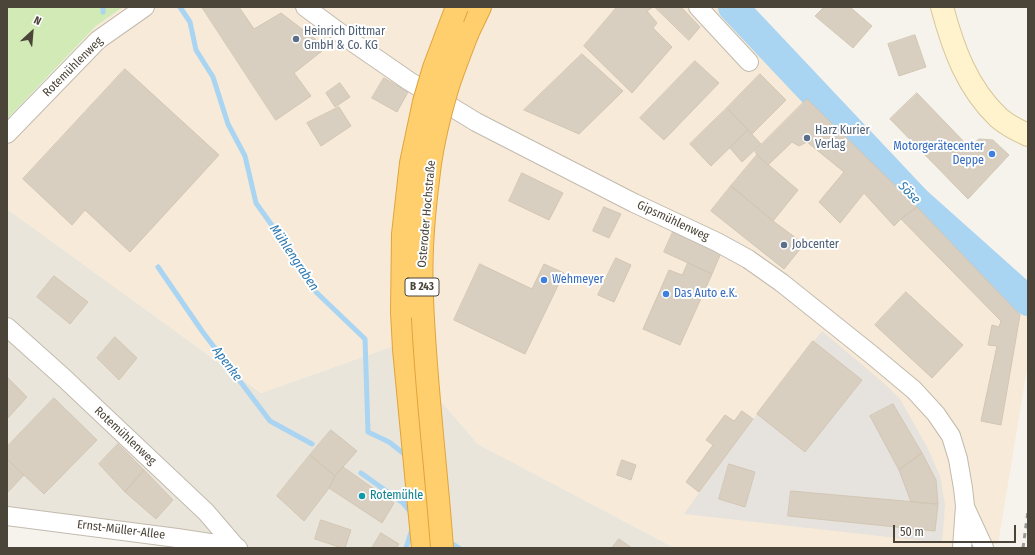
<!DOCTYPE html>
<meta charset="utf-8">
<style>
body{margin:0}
#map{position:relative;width:1035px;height:555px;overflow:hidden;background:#f6f3ec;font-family:"Fira Sans Condensed",sans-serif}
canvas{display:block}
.frame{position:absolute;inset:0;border:8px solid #4b4439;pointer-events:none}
.north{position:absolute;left:12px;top:12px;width:40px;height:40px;-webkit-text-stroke:3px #fff;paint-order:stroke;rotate:26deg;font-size:11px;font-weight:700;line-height:16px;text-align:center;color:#4b4439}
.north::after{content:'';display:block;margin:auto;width:14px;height:18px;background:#4b4439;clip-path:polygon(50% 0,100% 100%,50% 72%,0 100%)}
.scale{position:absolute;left:893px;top:525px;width:123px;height:18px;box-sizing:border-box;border:2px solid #4b4439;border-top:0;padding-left:5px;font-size:12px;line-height:14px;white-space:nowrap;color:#4b4439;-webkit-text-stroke:3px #fff;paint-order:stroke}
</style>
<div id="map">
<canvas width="1035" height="555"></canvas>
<div class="frame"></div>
<div class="north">N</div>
<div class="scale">50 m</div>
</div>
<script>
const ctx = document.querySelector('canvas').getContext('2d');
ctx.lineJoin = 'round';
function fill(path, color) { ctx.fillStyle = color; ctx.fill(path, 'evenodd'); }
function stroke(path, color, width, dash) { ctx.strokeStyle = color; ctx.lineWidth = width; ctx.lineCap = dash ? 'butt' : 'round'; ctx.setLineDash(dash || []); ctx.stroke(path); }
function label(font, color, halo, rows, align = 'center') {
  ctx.font = font + ' "Fira Sans Condensed",sans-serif'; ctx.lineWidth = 4; ctx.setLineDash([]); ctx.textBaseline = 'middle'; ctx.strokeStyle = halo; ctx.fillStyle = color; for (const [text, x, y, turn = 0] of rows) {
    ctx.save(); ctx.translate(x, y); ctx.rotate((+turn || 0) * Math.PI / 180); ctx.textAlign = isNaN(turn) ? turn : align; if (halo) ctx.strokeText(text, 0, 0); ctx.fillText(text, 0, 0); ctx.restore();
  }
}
fill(new Path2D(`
 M7,209L261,393L393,346L478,444L675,548H177V538L7,516Z`), '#eae5da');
fill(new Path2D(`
 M123,7H720L807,99L917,207L1028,313V363L998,544L971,543L961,548H675L478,444L393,346L261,393L7,209V123L96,26Z`), '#f7ead8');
fill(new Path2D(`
 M822,331L886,385L900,399L927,447L940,476L945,505L942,543L684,514L753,419Z`), '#e6e2dd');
fill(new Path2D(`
 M7,7H123L96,26L7,119Z`), '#d2eab5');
stroke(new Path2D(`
 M180,7L190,22L196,50L213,77L228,124L245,156L256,203L301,266L316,292L365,339L368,432L389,442L408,457
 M103,12V7
 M158,267L202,331L270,421L312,444
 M361,473L403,503L412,514
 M403,503L412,493
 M448,541L459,548
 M406,548L413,526`), '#a9d4f2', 5);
stroke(new Path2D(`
 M733,7L917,202L1028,301`), '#a9d4f2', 30);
const building = new Path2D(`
 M202,7H239L254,29L281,13L315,39L322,51L294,73L311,96L276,120Z
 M617,7H653L647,11L657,23L653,28L672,47L632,93L584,46Z
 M655,7H681L700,27L689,40Z
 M822,7H850L872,26L853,48L815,16L823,8Z
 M915,35L926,67L899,76L888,44Z
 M582,54L623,91L579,134L524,110Z
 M695,61L719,83L664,140L640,118Z
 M125,69L219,155L130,252L85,210L72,225L23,179Z
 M760,74L786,100L752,134L727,108Z
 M384,78L408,92L397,112L372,98Z
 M340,83L350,97L335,107L326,93Z
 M917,93L969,147L979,139L993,140L1009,155L968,199L890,119Z
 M807,99L917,207L901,219L894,226L864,193L840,223L819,202L844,172L807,142L799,146L792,142L768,165L757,155L755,151Z
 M339,107L351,126L321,146L307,123Z
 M727,108L748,130L711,166L690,144Z
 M748,130L761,144L742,162L730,148Z
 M757,155L798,190L773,221L731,186Z
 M522,173L563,193L549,220L509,201Z
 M731,186L773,221L804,244L784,269L711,211Z
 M604,207L621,214L609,238L593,231Z
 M917,207L1020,315L1001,425L981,421L997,346L988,345L992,325L999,327L1001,321L901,219Z
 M673,232L721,253L712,274L664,252Z
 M616,258L631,265L614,302L598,295Z
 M688,263L712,274L680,345L643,329L669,270L682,275Z
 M480,264L532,289L544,264L564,273L525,354L454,320Z
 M54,276L88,302L70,324L37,297Z
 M906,292L963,345L932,378L875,325Z
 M115,337L137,358L119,380L97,358Z
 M813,341L862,380L805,452L757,414Z
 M7,377L27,397L7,419Z
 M54,398L97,440L44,494L7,459V447Z
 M893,404L922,453L899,470L870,416Z
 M742,411L753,419L699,492L686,482L713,445L706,440L725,415L734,421Z
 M331,430L357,451L335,476L310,455Z
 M118,444L144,470L125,492L99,464Z
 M922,453L936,480L938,504L911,502L899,470Z
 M310,455L335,476L329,488L304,521L277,496Z
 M7,459L24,475L7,493Z
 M622,460L636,465L631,480L617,475Z
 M729,464L755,472L745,507L719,499Z
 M343,467L394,503L382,523L329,488L335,476Z
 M144,470L173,500L156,519L125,492Z
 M791,491L938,504L935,531L788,516Z
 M321,520L351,530L345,548H342L315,539Z
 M381,533L399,544L396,548H372Z
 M619,539L632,548H612Z`);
fill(building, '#d8cfc1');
stroke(building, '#d3c7b4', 1);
const street = new Path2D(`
 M305,7L354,43L409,81L476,122L634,203L717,242L748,259L782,283L872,355L914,390L936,414L951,436L958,459L963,488L965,506L962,548
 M698,7L749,62
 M7,134L98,40L145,7
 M7,327L64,378L206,512L236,547L238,548
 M966,509L984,548
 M7,516L177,538L236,547`);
const secondary = new Path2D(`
 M942,7C953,48 967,88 999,118C1006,124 1019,131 1028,135`);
const highway = new Path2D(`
 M468,32L480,7
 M402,312L404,349L423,548`);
stroke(street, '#c2bbae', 20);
stroke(secondary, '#d6c79b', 24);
stroke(highway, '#e0a43c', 24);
stroke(street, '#fff', 18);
stroke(secondary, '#fff3cd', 22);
stroke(highway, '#ffcf6e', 22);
stroke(new Path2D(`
 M1023,548L1028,511`), '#9a9a9a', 3, [5, 5]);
const highwayBridge = new Path2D(`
 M402,312L403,234L411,163L424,102L434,68L457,7
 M442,548C436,465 425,381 422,298C420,259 423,219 428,180C431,149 439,116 448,86C454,68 461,50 468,32`);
stroke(highwayBridge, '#e0a43c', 24, []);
stroke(highwayBridge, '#ffcf6e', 22);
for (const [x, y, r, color] of [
 [296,39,4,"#5c6f8a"],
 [807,138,4,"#5c6f8a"],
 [992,154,4,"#3f7fe0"],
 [784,245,4,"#5c6f8a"],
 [544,280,4,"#3f7fe0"],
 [666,294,4,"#3f7fe0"],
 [362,496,4,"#0f9aa8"]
]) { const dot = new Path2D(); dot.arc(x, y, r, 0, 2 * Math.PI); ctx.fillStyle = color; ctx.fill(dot); stroke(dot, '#fff', 1.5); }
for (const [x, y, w] of [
 [422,287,34]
]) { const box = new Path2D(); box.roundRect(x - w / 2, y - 9, w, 18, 3); ctx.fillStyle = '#fff'; ctx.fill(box); stroke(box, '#4b4439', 1); }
label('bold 11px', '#4b4439', null, [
 ["B 243",422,287]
]);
label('12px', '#4e5e75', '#fff', [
 ["Heinrich Dittmar",304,32],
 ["GmbH & Co. KG",304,46],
 ["Harz Kurier",815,131],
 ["Verlag",815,145],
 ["Jobcenter",792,245]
], 'left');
label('12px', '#4b4439', '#fff', [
 ["Rotemühlenweg",73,67,-45],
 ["Osteroder Hochstraße",427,214,-85],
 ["Gipsmühlenweg",673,221,25],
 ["Rotemühlenweg",125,436,43],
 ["Ernst-Müller-Allee",121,530,7]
]);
label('12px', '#366cbe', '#fff', [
 ["Motorgerätecenter",984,147,"right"],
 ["Deppe",984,161,"right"],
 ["Wehmeyer",552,280],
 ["Das Auto e.K.",674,294]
], 'left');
label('12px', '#0d838f', '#fff', [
 ["Rotemühle",370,496]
], 'left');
label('italic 13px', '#2e7ab2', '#fff', [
 ["Söse",909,193,46],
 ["Mühlengraben",294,258,56],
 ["Apenke",227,364,53]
]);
</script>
